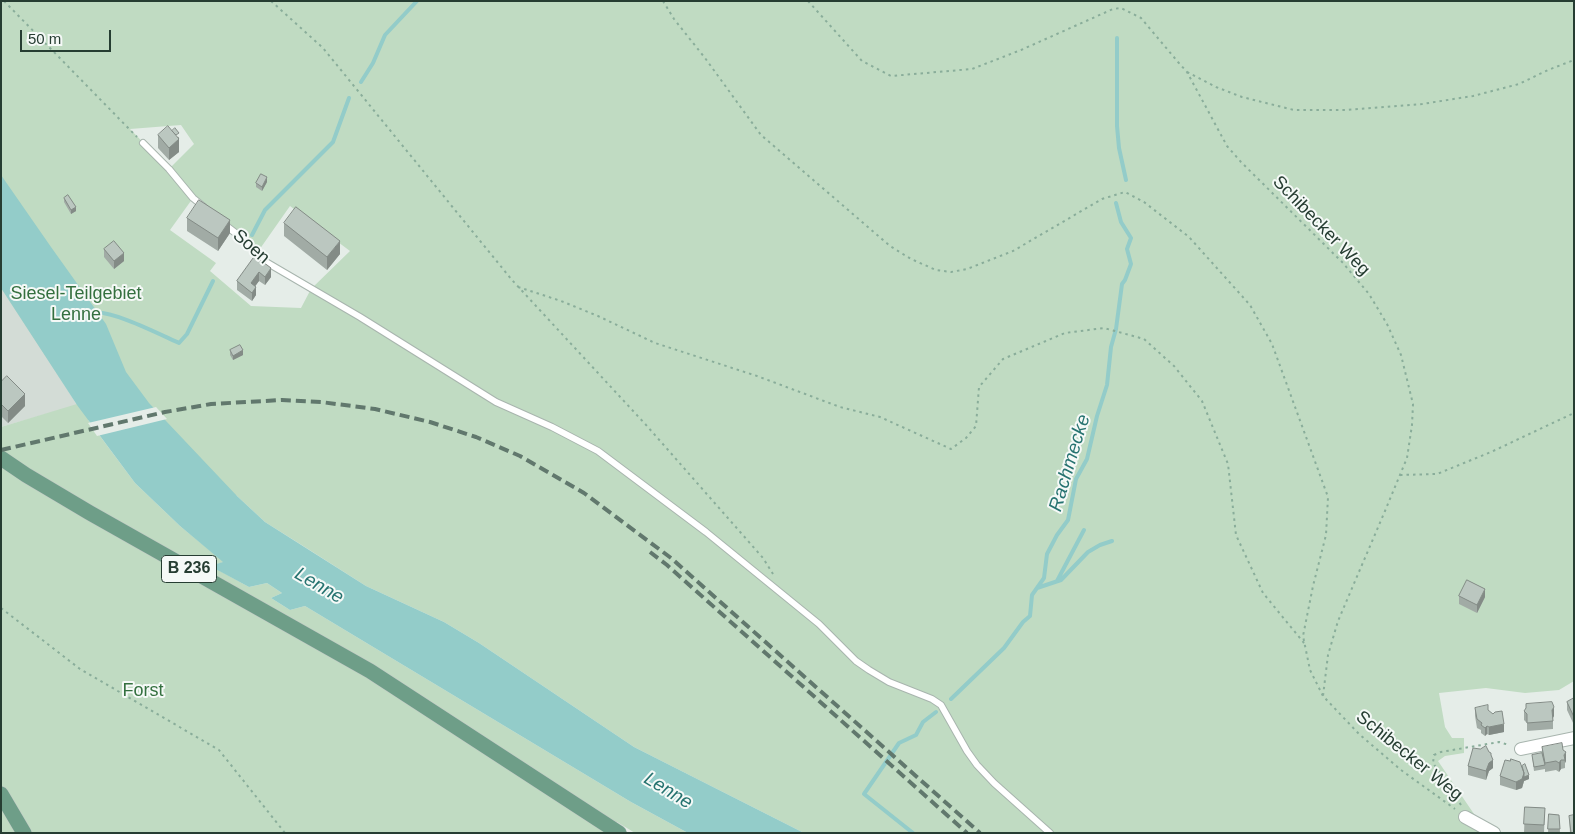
<!DOCTYPE html>
<style>
body{margin:0}
#map{position:relative;width:1575px;height:834px;overflow:hidden;background:#e5ede8;font-family:Arial,sans-serif}
canvas{display:block}
.frame{position:absolute;inset:0;border:2px solid #263d32;pointer-events:none}
.scale{position:absolute;left:20px;top:30px;width:91px;height:22px;box-sizing:border-box;border:2px solid #263d32;border-top:0;padding-left:6px;font-size:15px;line-height:18px;white-space:nowrap;color:#263d32;-webkit-text-stroke:4px #f5f9f7;paint-order:stroke}
</style>
<div id="map">
<canvas width="1575" height="834"></canvas>
<div class="frame"></div>
<div class="scale">50 m</div>
</div>
<script>
const ctx = document.querySelector('canvas').getContext('2d');
ctx.lineJoin = 'round';
function fill(path, color) { ctx.fillStyle = color; ctx.fill(path, 'evenodd'); }
function stroke(path, color, width, dash) { ctx.strokeStyle = color; ctx.lineWidth = width; ctx.lineCap = dash ? 'butt' : 'round'; ctx.setLineDash(dash || []); ctx.stroke(path); }
function label(font, color, halo, rows, align = 'center') {
  ctx.font = font + ' Arial,sans-serif'; ctx.lineWidth = 4; ctx.setLineDash([]); ctx.textBaseline = 'middle'; ctx.strokeStyle = halo; ctx.fillStyle = color; for (const [text, x, y, turn = 0] of rows) {
    ctx.save(); ctx.translate(x, y); ctx.rotate((+turn || 0) * Math.PI / 180); ctx.textAlign = isNaN(turn) ? turn : align; if (halo) ctx.strokeText(text, 0, 0); ctx.fillText(text, 0, 0); ctx.restore();
  }
}
fill(new Path2D(`
 M1,288L42,349L77,405L1,427Z`), '#d3dcd6');
fill(new Path2D(`
 M1,1H1574V681L1559,690L1525,693L1486,688L1439,693L1445,727L1452,738H1464V753L1445,756L1438,761L1474,814L1482,833H804L634,747L479,643L444,622L366,586L308,549L265,522L237,496L88,420L135,483L180,526L224,562L211,566L249,587L267,583L282,593L271,598L290,610L305,606L631,802L688,833H635L617,822L612,833H1V427L77,404L1,288ZM181,125L194,144L169,169L130,129ZM193,198L257,253L290,206L350,251L311,289L301,308L251,306L210,271L216,263L170,230Z`), '#c0dbc2');
fill(new Path2D(`
 M1,175L51,247L106,324L126,372L149,403L237,496L265,522L366,586L444,622L479,643L634,747L804,833H688L631,802L305,606L290,610L271,598L282,593L267,583L249,587L210,566L223,562L180,526L135,483L77,405L1,288Z`), '#93ccc9');
fill(new Path2D(`
 M156,407L167,419L97,436L88,423Z`), '#e5ede8');
stroke(new Path2D(`
 M1117,38V126L1119,148L1126,180
 M361,82L373,63L385,35L417,1
 M252,235L265,210L333,142L349,98
 M93,313C110,309 161,335 179,343L187,334L213,281
 M1057,581L1084,530
 M1037,588L1061,580L1088,552L1100,545L1112,541
 M951,699L1004,648L1023,622L1030,616L1032,595L1044,578L1047,554L1057,535L1068,520L1076,479L1087,459L1097,416L1107,385L1111,347L1116,329L1122,284L1125,280L1131,264L1127,249L1131,238L1121,222L1116,203
 M913,833L864,794L899,743L916,735L923,722L936,712`), '#93ccc9', 4);
const lane = new Path2D(`
 M143,143L169,169L193,198L204,207
 M225,225L242,238L266,262L360,317L496,402L552,427L598,451L706,532L819,624L856,661L869,670L889,682L932,699L941,705L967,751L977,765L994,783L1050,833`);
const street = new Path2D(`
 M1521,749L1574,738
 M1465,817L1494,833`);
const primary = new Path2D(`
 M1,458L26,475L90,513L370,671L619,833
 M1,794L24,833`);
stroke(lane, '#a8b5ae', 8);
stroke(street, '#a8b5ae', 14);
stroke(primary, '#c2c9c6', 16);
stroke(new Path2D(`
 M4,1L137,137
 M271,1L323,48L512,280L647,426L763,558L773,574
 M663,1L674,19L705,58L761,135L890,246L911,259L936,270L951,272L967,269L1013,251L1102,199L1125,192L1144,202L1189,237L1250,305L1272,344L1328,497L1326,535L1313,586L1303,636L1310,670L1323,696
 M808,1L862,61L891,76L972,69L1021,50L1113,9L1121,8L1141,18L1178,62L1187,72L1227,146L1241,162L1343,263L1369,294L1387,324L1401,355L1413,404L1412,425L1407,458L1385,511L1338,621L1328,655L1323,696L1359,734L1401,770L1455,809
 M1187,72L1216,87L1242,97L1294,110H1345L1422,104L1473,96L1519,84L1548,70L1574,60
 M518,287L561,301L598,316L655,343L757,376L840,407L880,417L951,449L966,438L976,426L979,387L1003,359L1065,333L1104,328L1144,339L1174,366L1202,401L1228,464L1236,535L1263,593L1304,643
 M1400,475L1437,474L1491,452L1574,413
 M1,608L80,669L219,750L285,833
 M1461,805L1433,763L1434,755L1441,752L1499,742L1509,745`), '#89ad9a', 2, [2.5, 4]);
stroke(lane, '#fff', 6);
stroke(street, '#fff', 12);
stroke(primary, '#6e9e88', 15);
stroke(new Path2D(`
 M1,450L165,412L211,404L282,400L321,402L375,409L430,422L476,437L520,456L584,493L671,558L980,833
 M650,552L667,565L967,833`), '#61786d', 4, [10, 5]);
fill(new Path2D(`
 M158,135L179,137V152L169,160L158,148Z
 M267,182L262,191L256,187V183Z
 M64,198L76,211L71,214L64,202Z
 M187,218L230,233L218,251L187,231Z
 M284,223L340,254L327,270L284,236Z
 M104,249L124,261L114,269L104,257Z
 M255,256L271,277L265,285L259,281L255,286L256,295L252,301L237,290V281Z
 M230,350L243,355L233,360L230,355Z
 M1,382L25,406L8,423L1,416Z
 M1459,596L1485,597L1477,613L1459,604Z
 M1574,698V725L1567,710V702Z
 M1475,708L1488,710L1504,732L1489,735L1487,734L1485,736L1481,733V730L1477,728L1475,716Z
 M1524,711L1554,716L1553,718V729L1527,731V723L1524,720Z
 M1542,747L1563,750L1566,761L1565,763V768L1561,769L1559,772L1556,770L1545,772V769L1534,771L1532,755L1542,753Z
 M1491,756L1493,768L1489,771L1486,780L1468,775V766Z
 M1522,766L1529,779L1524,781L1522,788L1516,790L1500,785V776Z
 M1525,807L1545,808L1544,833H1524Z
 M1549,814L1559,815L1560,833H1548Z
 M1569,816L1574,833H1570Z`), '#a1aba5');
fill(new Path2D(`
 M179,139V152L169,160V148Z
 M267,177V182L262,191V187Z
 M76,207V211L71,214V210Z
 M230,220V233L218,251V238Z
 M340,241V254L327,270V257Z
 M124,253V261L114,269V261Z
 M271,268V277L265,285V277Z
 M259,272V281L251,292V283Z
 M256,287V295L252,301V293Z
 M243,350V355L233,360V356Z
 M25,394V406L8,423V411Z
 M1485,589V597L1477,613V605Z
 M1554,707V716L1552,719V710Z
 M1504,724V732L1489,735V727Z
 M1487,726V734L1485,736V728Z
 M1566,752V761L1565,763L1564,755Z
 M1491,753V761L1493,760V768L1489,771L1486,780V771Z
 M1561,760V769L1559,772V763Z
 M1524,773V781L1522,788L1516,790V782Z
 M1529,775V779L1524,781V777Z`), '#838b86');
const building = new Path2D(`
 M168,126L179,139L169,148L158,135Z
 M175,128L179,133L176,135L172,131Z
 M261,174L267,177L262,187L256,183Z
 M68,195L76,207L71,210L64,198Z
 M199,200L230,220L218,238L187,218Z
 M296,207L340,241L327,257L284,223Z
 M114,241L124,253L114,261L104,249Z
 M255,256L271,268L265,277L259,272L251,283L256,287L252,293L237,281Z
 M240,345L243,350L233,356L230,350Z
 M7,376L25,394L8,411L1,404V382Z
 M1467,580L1485,589L1477,605L1459,596Z
 M1574,698V717L1567,702Z
 M1552,702L1554,707L1552,710L1553,721L1527,723V714L1524,711L1526,708V704Z
 M1488,705V710L1493,714L1495,712L1502,711L1504,724L1489,727L1487,726L1485,728L1481,725L1482,723L1477,719L1475,708Z
 M1562,743L1563,750L1566,752L1564,755L1565,760H1561L1559,763L1556,761L1545,763L1542,747Z
 M1486,746L1489,752L1491,753V755L1493,760L1489,763L1486,771L1468,766L1473,748L1480,749Z
 M1542,753L1545,765L1534,767L1532,755Z
 M1511,759L1520,762L1524,773L1522,779L1516,782L1500,776L1505,760L1510,761Z
 M1525,764L1529,775L1524,777V773L1522,766Z
 M1525,807L1545,808L1544,825L1524,824Z
 M1549,814L1559,815L1560,829H1548Z
 M1574,815V833H1571L1569,816Z`);
fill(building, '#bbc7c0');
stroke(building, '#838b86', 1);
for (const [x, y, w] of [
 [189,569,55]
]) { const box = new Path2D(); box.roundRect(x - w / 2, y - 13.5, w, 27, 4); ctx.fillStyle = '#f5f9f7'; ctx.fill(box); stroke(box, '#263d32', 1); }
label('bold 16px', '#263d32', null, [
 ["B 236",189,569]
]);
label('18px', '#263d32', '#f5f9f7', [
 ["Schibecker Weg",1321,226,46],
 ["Soen",251,247,41],
 ["Schibecker Weg",1409,756,39]
]);
label('18px', '#34703f', '#f5f9f7', [
 ["Siesel-Teilgebiet",76,294],
 ["Lenne",76,315],
 ["Forst",143,691]
]);
label('italic 19px', '#267370', '#f5f9f7', [
 ["Rachmecke",1070,463,-73],
 ["Lenne",319,586,30],
 ["Lenne",668,791,31]
]);
</script>
